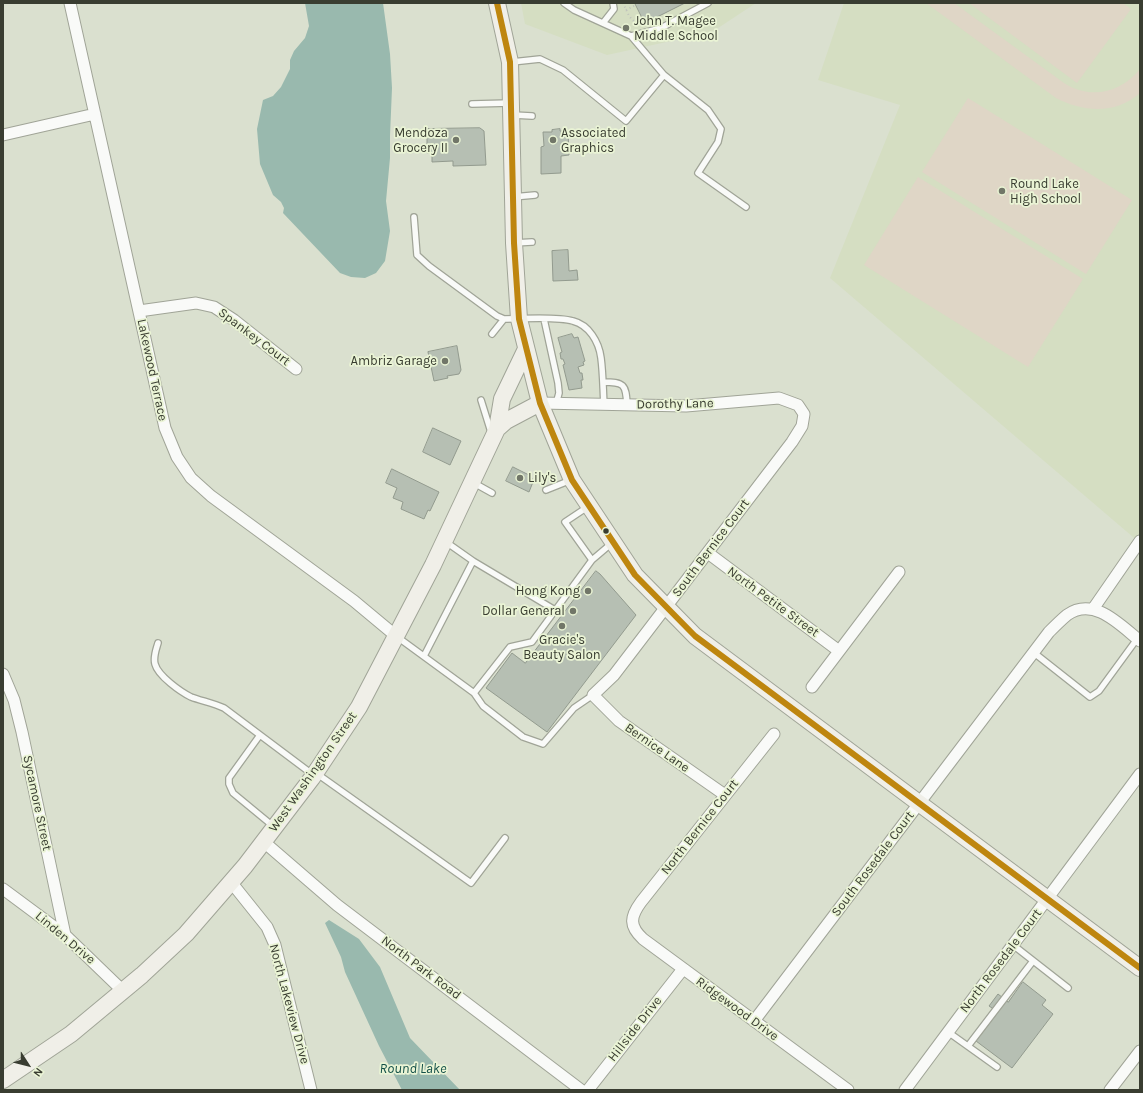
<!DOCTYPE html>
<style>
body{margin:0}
#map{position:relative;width:1143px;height:1093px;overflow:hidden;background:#dae0cf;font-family:Karla,sans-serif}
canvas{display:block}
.frame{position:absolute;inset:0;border:4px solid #393d31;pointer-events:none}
.north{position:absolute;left:8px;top:1045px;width:40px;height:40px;-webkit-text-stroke:3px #eaf4d5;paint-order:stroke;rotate:126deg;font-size:11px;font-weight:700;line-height:16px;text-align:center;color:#393d31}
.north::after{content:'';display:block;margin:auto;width:14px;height:18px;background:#393d31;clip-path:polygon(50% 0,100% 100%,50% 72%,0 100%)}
</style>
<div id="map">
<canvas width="1143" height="1093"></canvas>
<div class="frame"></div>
<div class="north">N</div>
</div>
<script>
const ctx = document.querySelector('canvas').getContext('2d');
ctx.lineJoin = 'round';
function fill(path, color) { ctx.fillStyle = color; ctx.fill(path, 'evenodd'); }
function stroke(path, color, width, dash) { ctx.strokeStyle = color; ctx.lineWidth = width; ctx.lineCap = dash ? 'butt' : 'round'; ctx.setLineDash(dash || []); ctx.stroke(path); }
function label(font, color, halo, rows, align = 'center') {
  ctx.font = font + ' Karla,sans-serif'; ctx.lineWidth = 3.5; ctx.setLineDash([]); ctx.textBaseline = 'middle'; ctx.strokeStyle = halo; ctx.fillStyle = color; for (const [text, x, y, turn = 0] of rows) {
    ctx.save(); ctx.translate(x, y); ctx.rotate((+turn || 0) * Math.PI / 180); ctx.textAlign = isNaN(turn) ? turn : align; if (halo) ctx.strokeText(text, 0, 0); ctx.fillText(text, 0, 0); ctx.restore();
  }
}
fill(new Path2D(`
 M521,3H756L712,32L607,55L525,24Z
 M844,3H1140V543L830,278L900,105L818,80Z`), '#d5dec2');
fill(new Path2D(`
 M926,3H954L1064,83C1090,100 1121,93 1140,69V93C1115,115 1083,112 1056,98Z
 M969,3H1123L1131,9L1077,83Z
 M968,98L1132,200L1086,274L922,172Z
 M918,177L1083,279L1028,367L864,265Z`), '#dfd6c6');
fill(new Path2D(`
 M305,3H383L390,54L392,88L390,136V158L386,201L390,231L385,261L376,273L365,278L351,277L340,273L283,213L284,208L281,202L273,195L260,164L257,129L263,100L273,96L281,87L290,69V60L294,51L305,38L309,26Z
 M329,920L359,939L380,967L410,1038L460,1090H402L379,1046L345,972L341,957L325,923Z`), '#99b9ae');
const building = new Path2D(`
 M635,3H685L645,23Z
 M480,128L484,131L486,165L453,166V161L432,162V153H427V129Z
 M560,129V131H568L569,155L561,156V173L541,174V147L544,146L543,132H552V130Z
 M568,250L569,271L577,270L578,280L553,281L552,251Z
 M572,334L574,338L578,337L585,361L583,362L584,365L578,367L580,373H582L583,380H581L582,388L569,390L563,365L565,364L563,359H561L560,353L562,352L558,338Z
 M457,346L461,370L459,374L447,376L448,378L434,381L428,352Z
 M433,428L461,441L450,465L423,452Z
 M513,467L531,476L533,482L529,492L506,481Z
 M392,469L439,492L430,511L428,510L424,519L401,509L403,502L393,498L397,488L386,483Z
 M596,571L600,574L636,615L547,732L486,688L512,653L525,663Z
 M1023,982L1046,1000L1042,1005L1053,1014L1012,1068L976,1041L998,1012L989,1006L998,994L1008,1002Z`);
fill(building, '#b6bfb3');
stroke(building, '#929a8e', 1);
const lane = new Path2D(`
 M564,3L574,10L631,36L664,75L708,110L721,129L718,142L698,173L746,207
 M603,23L614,9L613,3
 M631,36L661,28L708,3
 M512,62L540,59L563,70L626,121L664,75
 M472,104L510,103
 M513,115L532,116
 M513,197L535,195
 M414,217L417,255L429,266L497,316L504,319C523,319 556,316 573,321C589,325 599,342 601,358C603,373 603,389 604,405
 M514,243L532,242
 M544,319L558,383L559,393L556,404
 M492,334L504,319
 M603,382C624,382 626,384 627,405
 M481,400L491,432
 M474,483L492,493
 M546,490L571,480
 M589,506L565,522L592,560
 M473,561L555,610
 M396,636L474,693L510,647L532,642L592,560L612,543
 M158,643C156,650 153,657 155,664C158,676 181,692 191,697C202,701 213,703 224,708L312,774
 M1033,652L1090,697L1099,691L1137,639
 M424,656L473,561L446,542
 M474,693L483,706L523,737L543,744L574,708L593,695
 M260,735L229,778V784L233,793L273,826
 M316,773L471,883L505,838
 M1013,945L1068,988
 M948,1032L997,1067
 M968,1046L1033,961`);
const street = new Path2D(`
 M70,3L165,428L177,457L191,478L211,496L354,601L396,636
 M3,135L95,114
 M139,311L196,303L214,307L234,320L296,369
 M540,403L686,406L779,398L798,405L804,414L802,426L792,442L614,675L593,695L619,721L725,795
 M708,553L839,651
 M1093,609L1140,541
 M3,674L14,700L22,732L65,935
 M812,687L899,572
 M774,734L641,902C630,917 629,926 643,939L848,1090
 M264,842L337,905L581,1090
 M231,882L267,927L275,945L311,1090
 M3,889L65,935L123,991
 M754,1021L1049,632C1055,626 1061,620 1067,615C1094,596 1120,625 1140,641
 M588,1090L683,969
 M905,1090L1140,774
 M1110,1090L1140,1051`);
const secondary = new Path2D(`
 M497,3L510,62L514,243L519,319L540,403L572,480L635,575L695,636L1140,968
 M497,429L502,399L526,349
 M3,1080L71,1034L142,975L186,934L245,866L312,778L359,707L433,565L497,429L506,421L540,403`);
stroke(lane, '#a0a497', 8);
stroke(street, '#a0a497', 13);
stroke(secondary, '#a0a497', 18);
stroke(new Path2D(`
 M623,3C627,11 630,22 639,23
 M626,10L636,5`), '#bfc2bc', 2, [1, 3]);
stroke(lane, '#f9faf8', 5.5);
stroke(street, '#f9faf8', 11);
stroke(secondary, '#f0efe8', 16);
stroke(new Path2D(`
 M497,3L510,62L514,243L519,319L540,403L572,480L635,575L695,636L1140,968`), '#be860f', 6);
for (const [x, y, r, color] of [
 [626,28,4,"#717668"],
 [456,140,4,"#717668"],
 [553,140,4,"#717668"],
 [1002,191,4,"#717668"],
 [445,361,4,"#717668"],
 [520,478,4,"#717668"],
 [606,531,3.5,"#393d31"],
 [588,591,4,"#717668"],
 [573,611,4,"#717668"],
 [562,626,4,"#717668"]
]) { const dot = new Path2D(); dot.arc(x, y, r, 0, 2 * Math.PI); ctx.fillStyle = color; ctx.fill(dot); stroke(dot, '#eaf4d5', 1.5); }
label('13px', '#393d31', '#eaf4d5', [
 ["John T. Magee",634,21],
 ["Middle School",634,36],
 ["Mendoza",448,133,"right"],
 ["Grocery II",448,148,"right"],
 ["Associated",561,133],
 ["Graphics",561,148],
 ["Round Lake",1010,184],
 ["High School",1010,199],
 ["Ambriz Garage",437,361,"right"],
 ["Lily's",528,478],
 ["Hong Kong",580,591,"right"],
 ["Dollar General",565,611,"right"],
 ["Gracie's",562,640,"center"],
 ["Beauty Salon",562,655,"center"]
], 'left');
label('13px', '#393d31', '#eaf4d5', [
 ["Spankey Court",254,337,37],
 ["Lakewood Terrace",152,370,78],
 ["Dorothy Lane",675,404,-1],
 ["South Bernice Court",711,548,-53],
 ["North Petite Street",773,602,36],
 ["Bernice Lane",657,748,35],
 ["West Washington Street",313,772,-55],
 ["Sycamore Street",37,803,78],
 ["North Bernice Court",700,827,-52],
 ["South Rosedale Court",873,864,-53],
 ["Linden Drive",65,938,40],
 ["North Rosedale Court",1001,961,-53],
 ["North Park Road",421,968,37],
 ["North Lakeview Drive",289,1004,75],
 ["Ridgewood Drive",737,1009,36],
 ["Hillside Drive",635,1029,-52]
]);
label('italic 14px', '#135048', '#eaf4d5', [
 ["Round Lake",413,1069]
]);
</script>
